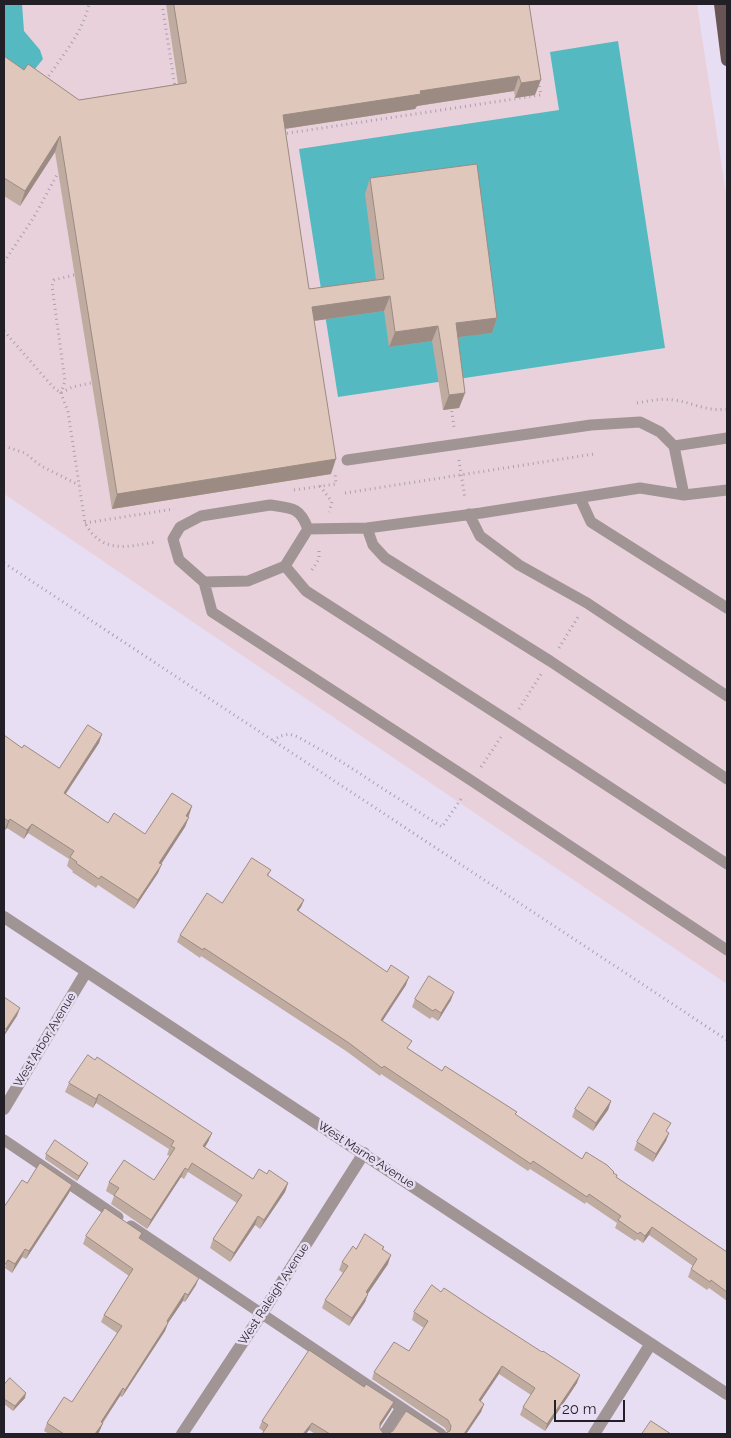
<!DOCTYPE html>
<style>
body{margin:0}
#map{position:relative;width:731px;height:1438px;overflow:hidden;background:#e8def3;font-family:Raleway,sans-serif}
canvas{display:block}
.frame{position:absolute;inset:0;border:5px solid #231f27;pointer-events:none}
.scale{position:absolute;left:554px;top:1400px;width:71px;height:22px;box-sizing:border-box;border:2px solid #231f27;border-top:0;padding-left:6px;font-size:15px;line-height:18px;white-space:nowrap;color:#231f27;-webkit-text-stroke:4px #e8def3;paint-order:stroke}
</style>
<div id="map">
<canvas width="731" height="1438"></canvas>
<div class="frame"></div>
<div class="scale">20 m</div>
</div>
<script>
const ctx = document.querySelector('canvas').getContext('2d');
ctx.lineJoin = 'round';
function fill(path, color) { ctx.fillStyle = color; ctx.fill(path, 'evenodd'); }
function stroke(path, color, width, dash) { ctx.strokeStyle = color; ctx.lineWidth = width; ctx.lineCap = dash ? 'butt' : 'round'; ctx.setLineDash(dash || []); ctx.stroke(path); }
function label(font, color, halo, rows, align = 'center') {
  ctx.font = font + ' Raleway,sans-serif'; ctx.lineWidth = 5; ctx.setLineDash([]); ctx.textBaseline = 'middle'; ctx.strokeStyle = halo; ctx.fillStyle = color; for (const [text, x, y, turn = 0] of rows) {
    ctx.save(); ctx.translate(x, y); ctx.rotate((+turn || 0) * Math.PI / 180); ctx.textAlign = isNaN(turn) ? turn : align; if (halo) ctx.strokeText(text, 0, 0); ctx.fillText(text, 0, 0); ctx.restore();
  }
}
fill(new Path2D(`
 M4,4H697L727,200V984L4,494Z`), '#e9d1db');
fill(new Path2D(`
 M4,4H22L24,31L40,50L43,59L35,69L4,83Z
 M618,41L665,348L338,397L299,149L559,110L550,52Z`), '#55b9c1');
stroke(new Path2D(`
 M162,4L175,87
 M46,80C62,56 83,32 89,4
 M282,134L541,95L538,79
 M4,262L34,217L58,173
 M74,275L54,280L52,286L65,381L61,393L68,412L85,523C102,554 126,547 156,542
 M4,331L53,387L61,393L72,387L91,383
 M637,403C649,401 661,398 673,400C693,402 705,412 727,409
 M451,406L454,427
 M4,446L25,453L41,466L79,485
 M459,460L465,499
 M320,486L332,502L329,512
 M294,490L336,484L335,473
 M345,493L594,454
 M85,523L174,509
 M4,563L727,1040
 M312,570L319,559V547
 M559,648L578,617
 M519,709L541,674
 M273,741L280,736L289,734L298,737L342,762L442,827L463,796
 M481,767L501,737`), '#a8a0b1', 3, [1, 4]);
stroke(new Path2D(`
 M674,446L727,438
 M347,460L591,425L640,422L660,432L674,446L684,495
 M580,498L591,522L727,608
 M270,505C292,508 300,507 308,529L285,566L248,581L204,582L179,560L173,539L180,527L201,516Z
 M469,514L480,536L519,565L587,603L727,696
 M367,528L373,545L385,558L550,661L727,779
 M308,529L367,528L481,513L640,488L684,495L727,490
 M285,566L306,591L510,722L727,864
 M204,582L212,612L472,781L727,950
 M4,1140L118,1217
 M131,1226L441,1434
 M384,1434L401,1408`), '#a09495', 11);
stroke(new Path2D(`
 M4,917L727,1394
 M4,1109L86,972
 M182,1434L261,1315L364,1153
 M594,1434L650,1345`), '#a09495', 12);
stroke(new Path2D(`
 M720,4L727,60`), '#685455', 12);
fill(new Path2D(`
 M166,4H529L535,95L515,98L514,91L417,106L415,109L285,129L309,289L376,280L365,194L370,178L497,318L492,333L458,337L465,393L459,408L443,410L432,341L389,347L384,311L314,321L331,474L112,509L55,152L20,206L4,196V56L24,70L79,100L178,84Z
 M102,734L99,743L66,794L108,823L145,834L192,806L185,827L161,864L158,873L134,909L98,885L96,888L72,872L73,871L67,866L69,859L28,833L24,839L7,828L5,830H4V735L22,748L59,768Z
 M271,870L268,876L304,900L301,907L298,911L406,985L382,1021L409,1049L442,1071L516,1115L582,1159L617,1175L616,1177L727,1252V1301L709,1288L707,1290L688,1277L691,1269L693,1266L649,1235L643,1243L637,1239L635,1241L615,1228L617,1223L586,1202L585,1204L530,1169L528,1171L381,1074L380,1076L346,1051L201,956L200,958L177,942L180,935L222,903Z
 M415,999L451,1000L438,1021L432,1017L430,1019L412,1007Z
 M69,1083L212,1133L208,1142L205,1147L253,1179L267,1174L288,1183L285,1192L260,1229L255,1225L230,1262L210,1248L213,1239L237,1203L188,1172L184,1179L181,1177L147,1229L111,1204L114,1196L106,1191L109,1182L154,1180L170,1156L167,1155L169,1149L96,1103L93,1108L65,1092Z
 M611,1101L608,1110L593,1131L572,1117L575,1109Z
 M669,1133L666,1141L653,1162L634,1150L637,1142Z
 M46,1154L88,1163L86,1167L77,1181L45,1159Z
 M27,1183L72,1185L69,1193L26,1259L22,1257L12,1273L5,1268Z
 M86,1236L140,1239L196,1285L185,1302L183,1301L168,1323L165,1331L122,1397L120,1396L103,1423L100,1430L98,1434H49L44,1431L47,1423L72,1402L117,1333L101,1322L104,1315L129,1276L83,1244Z
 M384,1247L383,1250L388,1264L368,1293L365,1302L349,1326L322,1308L325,1300L343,1273L339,1270L342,1262L356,1249Z
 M414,1312L577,1383L545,1431L520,1415L523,1407L531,1395L499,1374L480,1402L484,1404L481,1412L466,1434H315L309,1430L264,1432L259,1428L262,1421L364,1387L394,1402L391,1410L380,1426V1429L383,1433L387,1434L440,1433L444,1434L447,1432L445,1428L372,1379L374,1372L409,1351L424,1328L412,1320Z
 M4,1385L25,1398L13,1411L4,1404Z`), '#c0aba1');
fill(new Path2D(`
 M519,76L514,91L417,106L415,109L277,130L283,115L420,91Z
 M541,80L535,95L515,98L521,83Z
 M60,136L55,152L20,206L25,191Z
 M390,296L384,311L306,322L312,307Z
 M497,318L492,333L451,338L456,323Z
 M438,326L432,341L389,347L395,332Z
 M465,393L459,408L443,410L449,395Z
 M336,459L331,474L112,509L117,494Z
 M102,734L99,743L60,802L64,793Z
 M192,806L189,815L183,825L186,816Z
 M189,817L185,827L156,872L159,863Z
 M10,819L7,828L5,830L8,821Z
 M32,824L28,833L24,839L27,830Z
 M162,864L158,873L134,909L138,900Z
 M304,900L301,907L294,917L297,910Z
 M409,977L406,985L378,1028L381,1020Z
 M454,992L451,1000L438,1021L441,1013Z
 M20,1008L17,1016L4,1036L6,1029Z
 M99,1094L96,1103L93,1108L96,1099Z
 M611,1101L608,1110L593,1131L596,1123Z
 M212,1133L208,1142L200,1155L203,1146Z
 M669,1133L666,1141L653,1162L656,1154Z
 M88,1163L86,1167L77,1181L79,1176Z
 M185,1168L181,1177L147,1229L151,1220Z
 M288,1183L285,1192L260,1229L264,1220Z
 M72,1185L69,1193L26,1259L29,1251Z
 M258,1216L255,1225L230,1262L234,1253Z
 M652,1227L649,1235L643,1243L645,1236Z
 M25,1249L22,1257L12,1273L15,1264Z
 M391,1255L388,1264L363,1301L366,1292Z
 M199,1278L196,1285L185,1302L188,1295Z
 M185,1293L183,1301L168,1323L165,1331L122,1397L125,1390Z
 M368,1294L365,1302L349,1326L352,1318Z
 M502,1366L499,1374L476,1408L479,1400Z
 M580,1375L577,1383L545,1431L547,1424Z
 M123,1388L120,1396L98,1429L101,1422Z
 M26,1393L25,1398L13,1411L15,1406Z
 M394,1402L391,1410L378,1430L380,1423Z
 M484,1404L481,1412L466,1434H464Z
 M103,1423L100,1430L98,1434H95Z
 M312,1423L309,1430L306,1434H303Z`), '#9c8b83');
const building = new Path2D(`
 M174,4H529L541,80L521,83L519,76L420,91L421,94L283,115L309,289L384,279L370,178L477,164L497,318L456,323L465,393L449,395L438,326L395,332L390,296L312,307L336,459L117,494L60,136L25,191L4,178V56L24,70L28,64L79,100L186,83Z
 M88,725L102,734L64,793L108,823L114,813L145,834L172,793L192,806L186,816L189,817L159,863L162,864L138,900L101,876L99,879L76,863L77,862L70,857L74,851L32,824L27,830L10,819L8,821L4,818V735L22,748L24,745L59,768Z
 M252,858L271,870L267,875L304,900L297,910L387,972L391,965L409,977L381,1020L412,1041L407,1048L442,1071L445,1066L517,1112L515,1114L582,1159L586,1152L607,1165L614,1172L613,1173L617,1175L616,1177L727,1252V1292L711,1280L710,1282L691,1269L697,1259L652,1227L645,1236L640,1232L638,1234L618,1220L621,1216L589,1194L587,1197L533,1161L531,1164L384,1066L382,1068L349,1043L204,948L203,950L180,935L207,893L222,903Z
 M429,976L454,992L441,1013L435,1009L433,1011L415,999Z
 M4,997L20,1008L6,1029L4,1028Z
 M88,1055L95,1060L97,1057L212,1133L203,1146L253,1179L259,1169L267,1174L269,1170L288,1183L264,1220L258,1216L234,1253L213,1239L242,1195L192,1163L188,1170L185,1168L151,1220L114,1195L119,1188L109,1182L124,1160L154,1180L175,1148L171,1146L174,1141L99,1094L96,1099L69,1083Z
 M589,1087L611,1101L596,1123L575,1109Z
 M654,1113L671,1123L666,1131L669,1133L656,1154L637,1142Z
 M55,1140L88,1163L79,1176L46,1154Z
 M40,1163L72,1185L29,1251L25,1249L15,1264L8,1260L4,1266V1207L22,1180L27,1183Z
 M105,1208L142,1233L139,1238L199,1278L188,1295L185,1293L167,1321L168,1323L125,1390L123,1388L101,1422L103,1423L95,1434H64L47,1423L64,1397L72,1402L122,1326L104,1315L133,1269L86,1236Z
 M365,1234L384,1247L382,1249L391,1255L366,1292L368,1294L352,1318L325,1300L348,1266L342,1262L353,1246L356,1249Z
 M432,1285L441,1292L444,1288L483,1314L542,1352L543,1351L580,1375L547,1424L523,1407L535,1388L502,1366L479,1400L484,1404L464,1434H330L312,1423L303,1434H262L268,1425L262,1421L309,1350L364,1387L366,1384L394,1402L380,1423V1429L383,1433L387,1434L393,1431L406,1411L440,1433L444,1434L450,1431L451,1426L448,1420L374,1372L394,1342L409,1351L428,1321L414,1312Z
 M10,1378L26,1393L15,1406L4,1399V1385Z
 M651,1421L671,1434H642Z`);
fill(building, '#dfc7bb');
stroke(building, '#9c8b83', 1);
label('12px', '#231f27', '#e8def3', [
 ["West Arbor Avenue",45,1040,-59],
 ["West Marne Avenue",366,1155,33],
 ["West Raleigh Avenue",274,1294,-57]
]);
</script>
